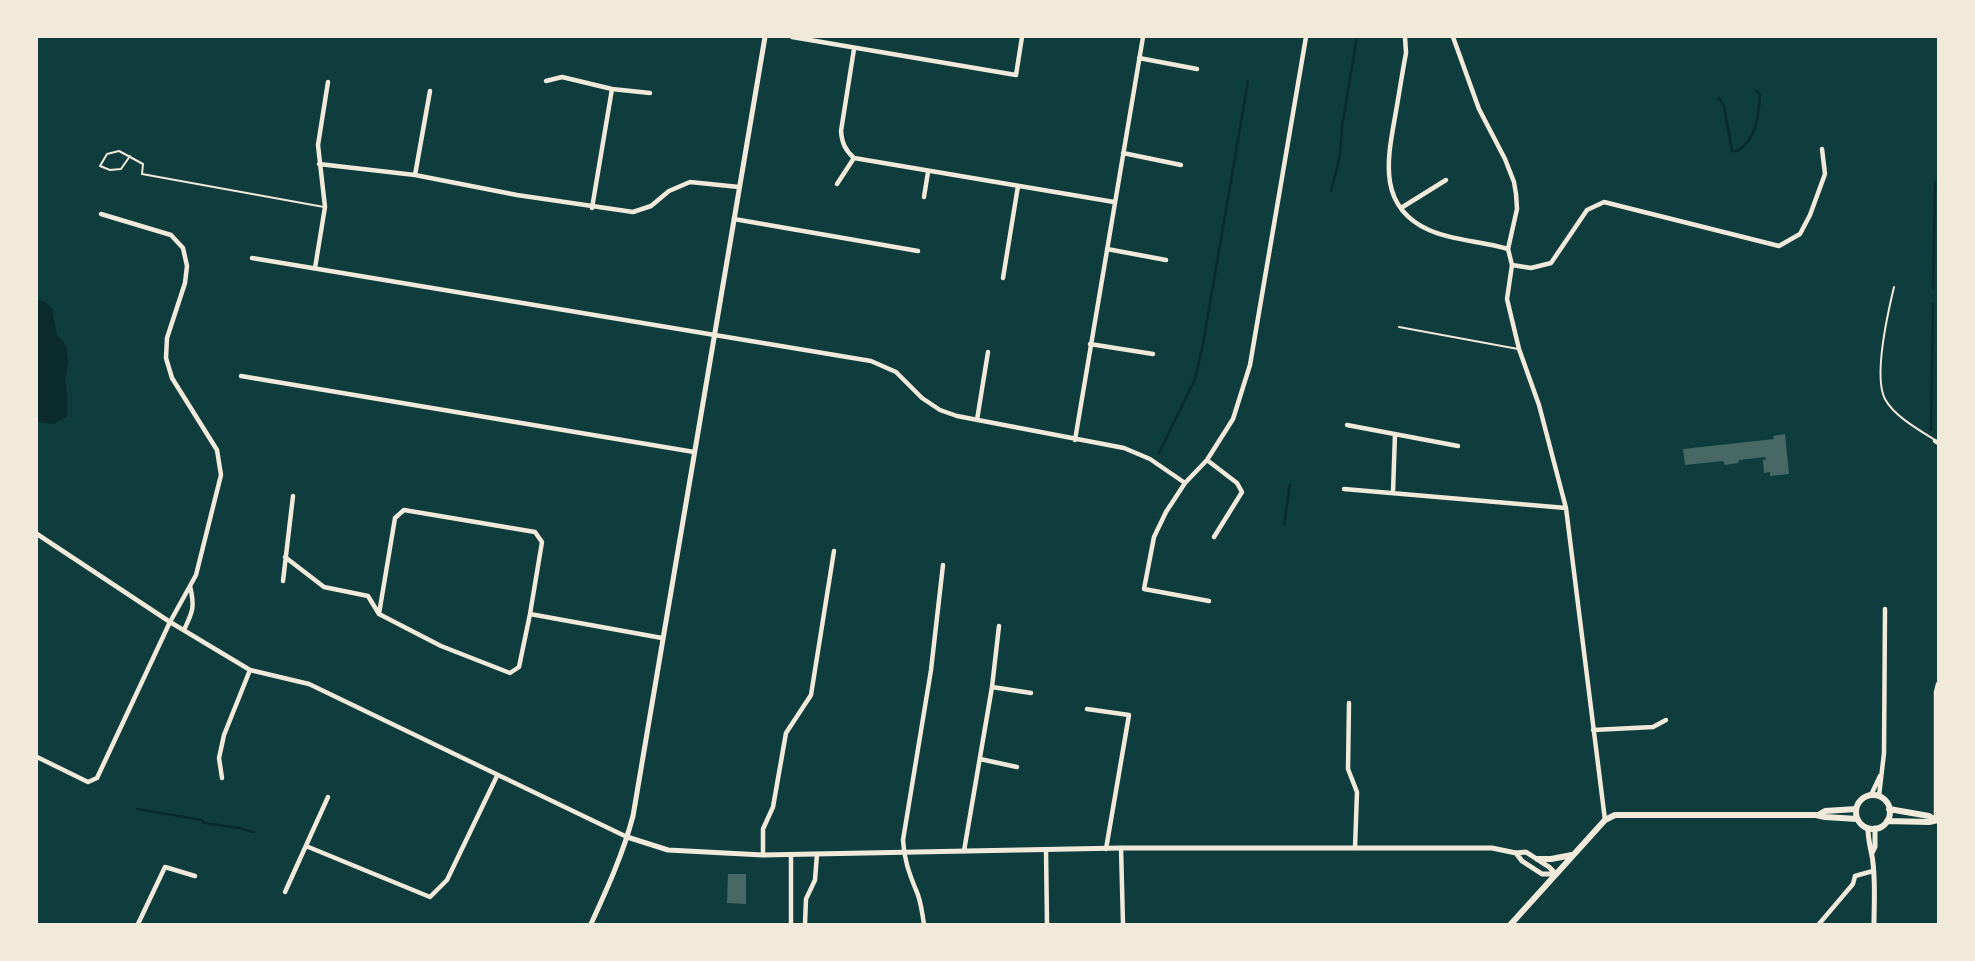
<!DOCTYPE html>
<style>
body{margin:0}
#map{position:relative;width:1975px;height:961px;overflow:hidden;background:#0f3d3e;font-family:Barlow,sans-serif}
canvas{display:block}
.frame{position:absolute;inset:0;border:38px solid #f1e9da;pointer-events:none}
</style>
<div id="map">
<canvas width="1975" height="961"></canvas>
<div class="frame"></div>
</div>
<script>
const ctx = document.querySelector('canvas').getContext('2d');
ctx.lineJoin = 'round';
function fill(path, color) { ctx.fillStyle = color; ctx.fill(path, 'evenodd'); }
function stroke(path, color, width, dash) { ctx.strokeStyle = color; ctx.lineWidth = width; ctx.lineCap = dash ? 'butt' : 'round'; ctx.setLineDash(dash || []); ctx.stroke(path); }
fill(new Path2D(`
 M37,300L44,301L52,308L57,335L63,341L67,349L68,362L65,382L67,391V417L54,424L37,422Z`), '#0a2a2b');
stroke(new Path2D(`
 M1719,98L1724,106L1732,151H1737C1756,141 1759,114 1760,94L1756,91
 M1331,191L1340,156L1342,127L1357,37
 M1933,288L1935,182
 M1931,430L1933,304
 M1159,453L1195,379L1203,344L1248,81
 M1284,524L1290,485
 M137,809L202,820L204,823L239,828L254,832`), '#0a2a2b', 2.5);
fill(new Path2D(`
 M1785,434L1789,474L1770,476V472L1764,473L1763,460H1766L1765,457L1739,460L1738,463L1725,465L1723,461L1685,465L1683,449L1774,439L1773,436Z
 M728,874H746V904L727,903Z`), '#486865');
stroke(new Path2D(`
 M130,156L121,169L110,170L100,166L107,154L119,151L143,164L142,174L324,207
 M1894,287C1888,312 1873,376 1885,399C1894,416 1919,430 1935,440
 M1399,327L1518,349`), '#f1e9da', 2);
stroke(new Path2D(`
 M792,37L1016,75L1022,37
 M1405,37L1406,53C1402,74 1399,95 1395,117C1387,161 1378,207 1429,230C1453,241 1483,241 1508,249
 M1453,37L1479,109L1505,159L1514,182L1516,194L1517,209L1508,249L1512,265L1507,299L1519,349L1539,405L1566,508L1605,820
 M854,49L841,131C842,143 845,150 854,158
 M1139,58L1197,69
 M546,81L562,77L612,89L650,93
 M1123,153L1181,165
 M854,158L1114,202
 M319,164L415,175L517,195L633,212L651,206L669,191L690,182L739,187
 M415,175L430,91
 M837,184L854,158
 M924,197L928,172
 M592,208L612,89
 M1401,208L1446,180
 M734,219L918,251
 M1107,249L1166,260
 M252,258L871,361L896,372L922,398L940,410L957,416L1124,448L1150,459L1185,483
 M1512,265L1531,268L1551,263L1587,210L1604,202L1779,246L1800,234L1810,215L1825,174L1822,149
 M315,268L325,207L318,145L328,82
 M1003,278L1018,186
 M1090,344L1153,354
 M241,376L694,452
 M977,420L988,352
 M1347,425L1458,446
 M1075,440L1143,37
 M1935,441L1938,443
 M1207,460L1237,483L1242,492L1214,537
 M1344,489L1566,508
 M1393,492L1395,434
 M37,534L170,622L250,670L309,684L627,837
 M285,557L324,587L368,596L379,614L441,646L510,673L519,667L530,614L542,542L535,532L404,510L395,518L379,614
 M283,581L293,496
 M1209,601L1144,589L1154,537L1166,512L1185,483L1207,460L1233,419L1250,365L1306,37
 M530,614L662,638
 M184,630C193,611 195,607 190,586
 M992,687L1031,693
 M1349,703L1348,769L1357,792L1355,848
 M1087,709L1129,715L1106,849
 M1593,730L1653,727L1666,720
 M37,757L88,782L97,778L170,622L196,575L221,475L217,450L172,378L166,358L167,338L185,283L187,266L183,248L171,235L101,214
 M980,759L1017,767
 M222,778L219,758L224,735L250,670
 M1871,795L1880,776
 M1879,796L1884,753L1885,609
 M1936,820V692L1938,684
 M306,846L430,897L447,880L497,776
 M1121,848L1123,924
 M1046,850L1047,924
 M964,851L992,687L999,626
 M763,855V829L773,807L786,733L811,695L834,551
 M285,892L328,797
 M138,924L165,867L195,876
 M791,924V855
 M805,924L806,899L815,880L817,854
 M924,924C922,913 921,900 916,890C909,873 904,859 903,840L931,670L943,565
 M1819,924L1853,884L1855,876L1873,871`), '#f1e9da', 4.5);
stroke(new Path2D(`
 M1868,828C1868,840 1870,845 1872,856C1876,878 1874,902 1874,924
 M627,837L668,850L763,855L1121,848H1492L1516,853L1526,852L1549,867L1556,874
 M1516,853L1522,861L1542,874H1556
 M1872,853L1875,847V828
 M591,924C607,889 623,854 633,816L765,37`), '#f1e9da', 5);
stroke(new Path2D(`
 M1856 812a17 17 0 1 1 34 0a17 17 0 1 1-34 0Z
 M1889,809L1929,816L1936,820
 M1818,815L1825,811L1856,809
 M1887,821L1929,822L1938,820
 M1538,859H1551L1572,855
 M1511,924L1605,820L1615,815H1816L1825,817L1857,819`), '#f1e9da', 6);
</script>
